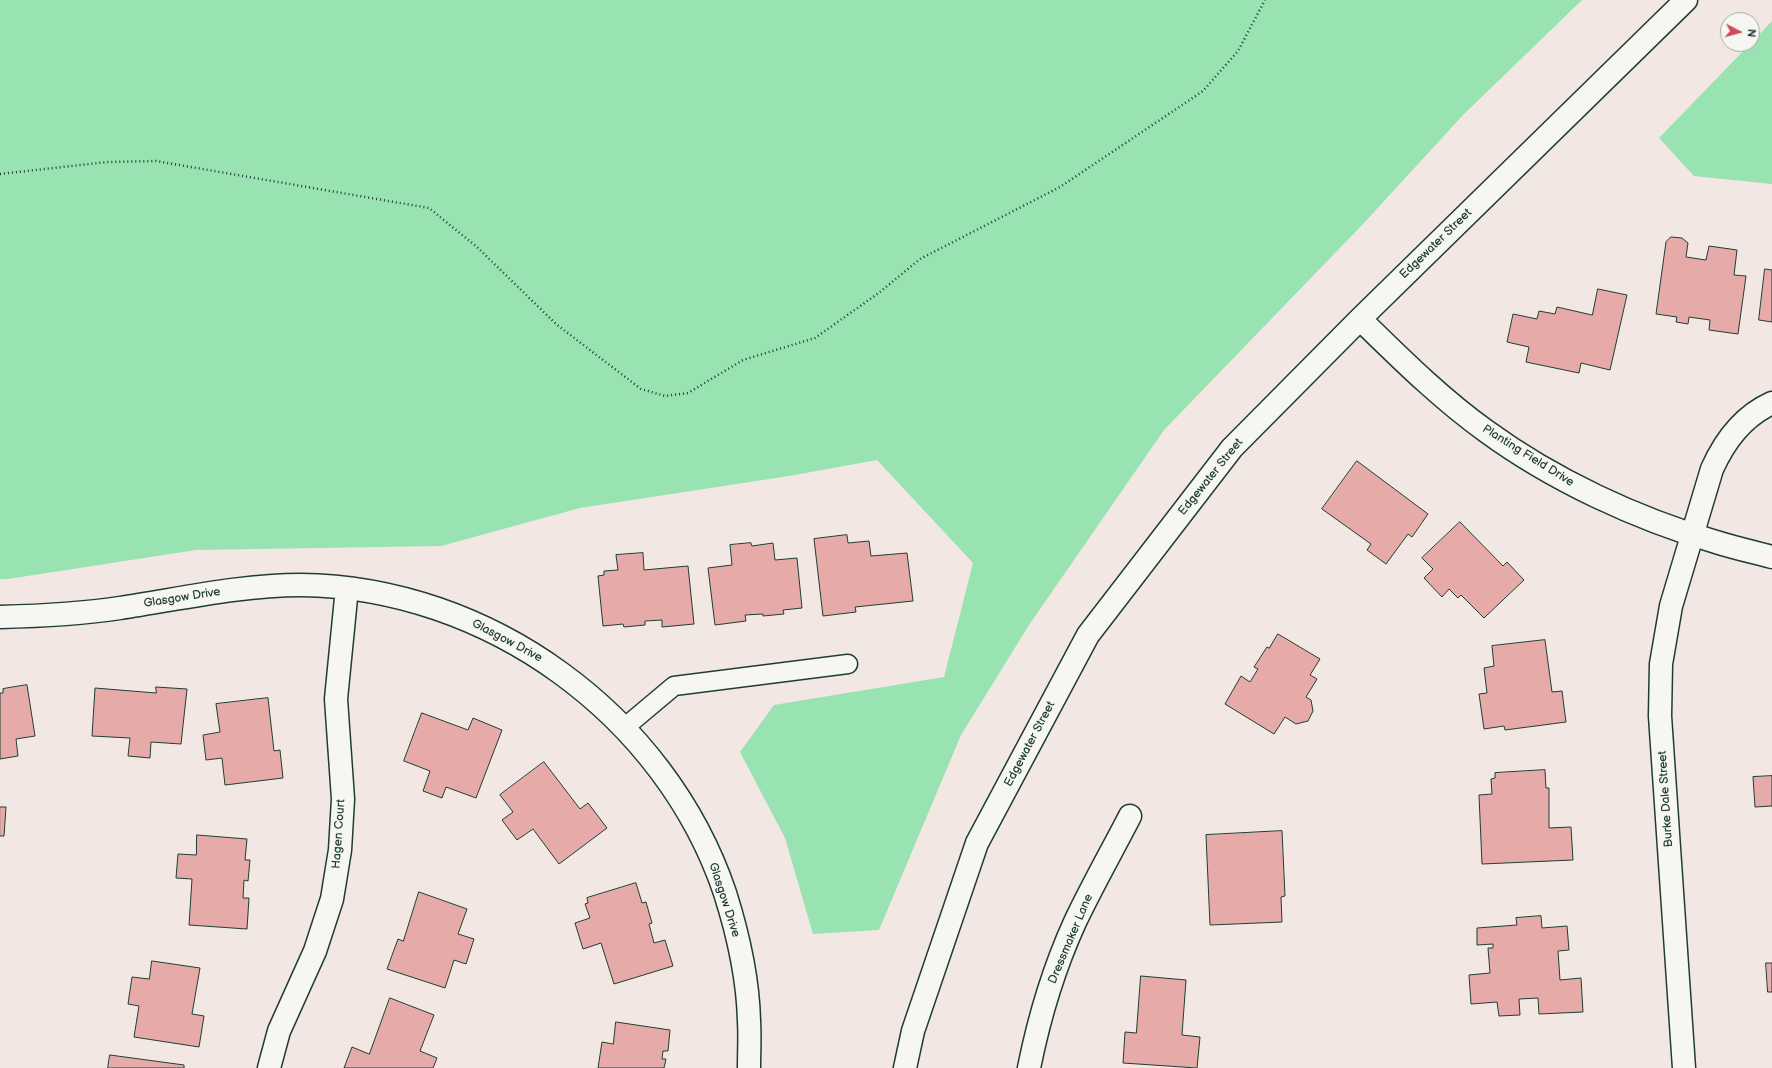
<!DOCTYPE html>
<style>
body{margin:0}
#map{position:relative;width:1772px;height:1068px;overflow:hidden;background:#f3e7e3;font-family:"Balsamiq Sans",sans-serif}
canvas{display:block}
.north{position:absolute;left:1720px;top:12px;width:40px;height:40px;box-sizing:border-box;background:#f6f6f2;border:1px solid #a0aca6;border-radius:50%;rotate:96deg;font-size:11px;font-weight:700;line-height:16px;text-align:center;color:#1f3d34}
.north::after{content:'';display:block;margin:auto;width:14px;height:18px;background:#d1495b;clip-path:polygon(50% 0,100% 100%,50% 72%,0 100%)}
</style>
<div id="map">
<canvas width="1772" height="1068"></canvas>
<div class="north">N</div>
</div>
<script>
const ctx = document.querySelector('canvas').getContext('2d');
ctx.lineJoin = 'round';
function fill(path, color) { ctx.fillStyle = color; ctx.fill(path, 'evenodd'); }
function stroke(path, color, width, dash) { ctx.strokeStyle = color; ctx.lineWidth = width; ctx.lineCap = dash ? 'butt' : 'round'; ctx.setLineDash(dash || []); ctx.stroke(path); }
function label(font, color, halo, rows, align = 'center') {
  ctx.font = font + ' "Balsamiq Sans",sans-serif'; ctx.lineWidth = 3.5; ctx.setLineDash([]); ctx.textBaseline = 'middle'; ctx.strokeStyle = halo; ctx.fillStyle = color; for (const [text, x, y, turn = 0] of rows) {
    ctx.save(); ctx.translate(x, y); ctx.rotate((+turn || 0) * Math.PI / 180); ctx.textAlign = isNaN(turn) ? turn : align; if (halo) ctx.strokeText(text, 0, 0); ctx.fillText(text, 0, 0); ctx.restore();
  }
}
fill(new Path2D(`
 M0,0H1582L1463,115L1364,223L1164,430L1029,625L961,735L879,930L813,934L785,838L740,752L774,705L944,677L973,563L877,460L789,476L580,508L441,546L196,550L8,579H0Z
 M1772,21V184L1694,176L1659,138L1750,44H1752V42Z`), '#99e2b1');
const building = new Path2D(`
 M1671,237L1682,238L1688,243L1686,257L1706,260L1709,246L1737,250L1734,275L1746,276L1738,334L1709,330L1710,320L1689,317L1688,324L1676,322L1677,317L1656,314L1666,242Z
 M1765,269L1772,270V322L1759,320Z
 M1598,289L1627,295L1610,370L1581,363L1579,373L1526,362L1529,347L1507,342L1513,314L1537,319L1539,311L1555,314L1557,307L1592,315Z
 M1357,461L1428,514L1412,537L1408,534L1386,564L1367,550L1371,544L1322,509Z
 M1460,522L1503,566L1507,562L1524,580L1484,618L1461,595L1458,598L1449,589L1442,597L1424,578L1433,569L1422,558Z
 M847,535L848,543L869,541L871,556L907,553L913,601L855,607L856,612L823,616L814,539Z
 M751,543L752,546L773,543L775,560L797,558L802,608L783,610L784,614L763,616V614L745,615L746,621L715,625L708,568L732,565L730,545Z
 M643,553L644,570L688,566L694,624L662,627V620L645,621V625L624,627L623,624L603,626L598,576L604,575V571L618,570L616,555Z
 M1278,634L1320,659L1310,675L1317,679L1306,697L1311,700L1313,711L1308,721L1296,724L1285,717L1274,734L1225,704L1241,676L1250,682L1258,669L1254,667L1267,647L1269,648Z
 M1545,640L1552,692L1562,691L1566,722L1505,730L1504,726L1484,729L1479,694L1487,693L1484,668L1494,666L1492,646Z
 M27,685L35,736L16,739L18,756L0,759V693H3V689Z
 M156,687L187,689L181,744L151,742L150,758L128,756L130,738L92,736L95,688L156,693Z
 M268,698L274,751L280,750L283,778L225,785L222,758L206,760L203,735L220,732L216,704Z
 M422,713L468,730L473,718L502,730L476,798L446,787L442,798L423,791L430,771L404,761Z
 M544,762L580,809L588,803L607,828L559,864L533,829L517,840L502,820L513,812L500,795Z
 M1545,770L1546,788H1549V828L1571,827L1573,860L1482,864L1479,795L1492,794L1491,779L1495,778V773Z
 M1772,776V806L1755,807L1753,777Z
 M0,807H6L4,836H0Z
 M1282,831L1285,896L1281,897L1282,922L1210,925L1206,835Z
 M197,835L247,839L245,860H250L248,881L244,880L243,898H249L247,929L189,925L192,879L176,878L178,854L196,855Z
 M636,883L642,903L646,902L652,923L649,924L654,943L665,940L673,966L614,984L601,943L583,949L575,923L590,918L585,904L588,903L587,898Z
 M419,892L467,909L458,934L474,939L466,964L454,960L445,988L387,969L398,939L403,941Z
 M1541,916L1542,928L1567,926L1569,950L1558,951L1560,980L1581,978L1583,1012L1539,1014L1538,998L1519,999L1520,1015L1499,1016L1497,1002L1471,1004L1469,975L1490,973L1488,948H1493V944L1477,945V928L1517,925L1516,918Z
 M152,961L200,968L192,1014L204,1016L199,1047L134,1037L139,1006L128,1004L132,977L149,979Z
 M1766,963H1772V992H1768Z
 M1141,976L1186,980L1182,1035L1200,1037L1197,1068L1123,1063L1125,1032L1136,1033Z
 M390,998L434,1015L420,1051L437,1058L433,1068H344L352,1047L369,1054Z
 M616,1022L670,1030L668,1051H663L662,1059H666L664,1068H598L602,1042L613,1044Z
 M110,1055L184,1065V1068H108Z`);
fill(building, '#e6aba8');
stroke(building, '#1f3d34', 1);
const service = new Path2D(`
 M624,728L674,686L848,664`);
const minor = new Path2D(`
 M0,617C40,616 80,614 120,608C180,599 240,585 301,585C488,587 665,715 725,893C738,934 748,978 749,1021C750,1037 749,1052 749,1068
 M269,1068L279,1031L315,951L332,899L340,850L343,799L336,699L347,588
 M1029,1068C1039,1018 1054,968 1075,922C1092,886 1112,851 1130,816
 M1684,1068L1660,716L1661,664L1671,606L1712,469C1725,440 1743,416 1772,403`);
const tertiary = new Path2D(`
 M1360,319C1400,358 1440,398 1486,431C1553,480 1637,519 1716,542C1735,548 1753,552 1772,557
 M905,1068L913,1031L977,843L1088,635L1232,448L1360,319L1686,0`);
stroke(service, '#1f3d34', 21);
stroke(minor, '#1f3d34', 25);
stroke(tertiary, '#1f3d34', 25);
stroke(new Path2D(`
 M0,174L107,162L156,161L429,208L477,247L556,324L641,389L665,396L688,393L743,360L815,338L880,292L920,259L1060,187L1203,91L1238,51L1265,0`), '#1f3d34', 2.5, [1, 3]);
stroke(service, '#f6f6f2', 18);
stroke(minor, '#f6f6f2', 22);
stroke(tertiary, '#f6f6f2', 22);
label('12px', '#1f3d34', '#f6f6f2', [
 ["Edgewater Street",1436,244,-44],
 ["Planting Field Drive",1528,456,32],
 ["Edgewater Street",1211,477,-51],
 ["Glasgow Drive",182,598,-9],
 ["Glasgow Drive",507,641,28],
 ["Edgewater Street",1030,744,-62],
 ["Burke Dale Street",1666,799,-94],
 ["Hagen Court",339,834,-86],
 ["Glasgow Drive",724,900,72],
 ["Dressmaker Lane",1071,939,-67]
]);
</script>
